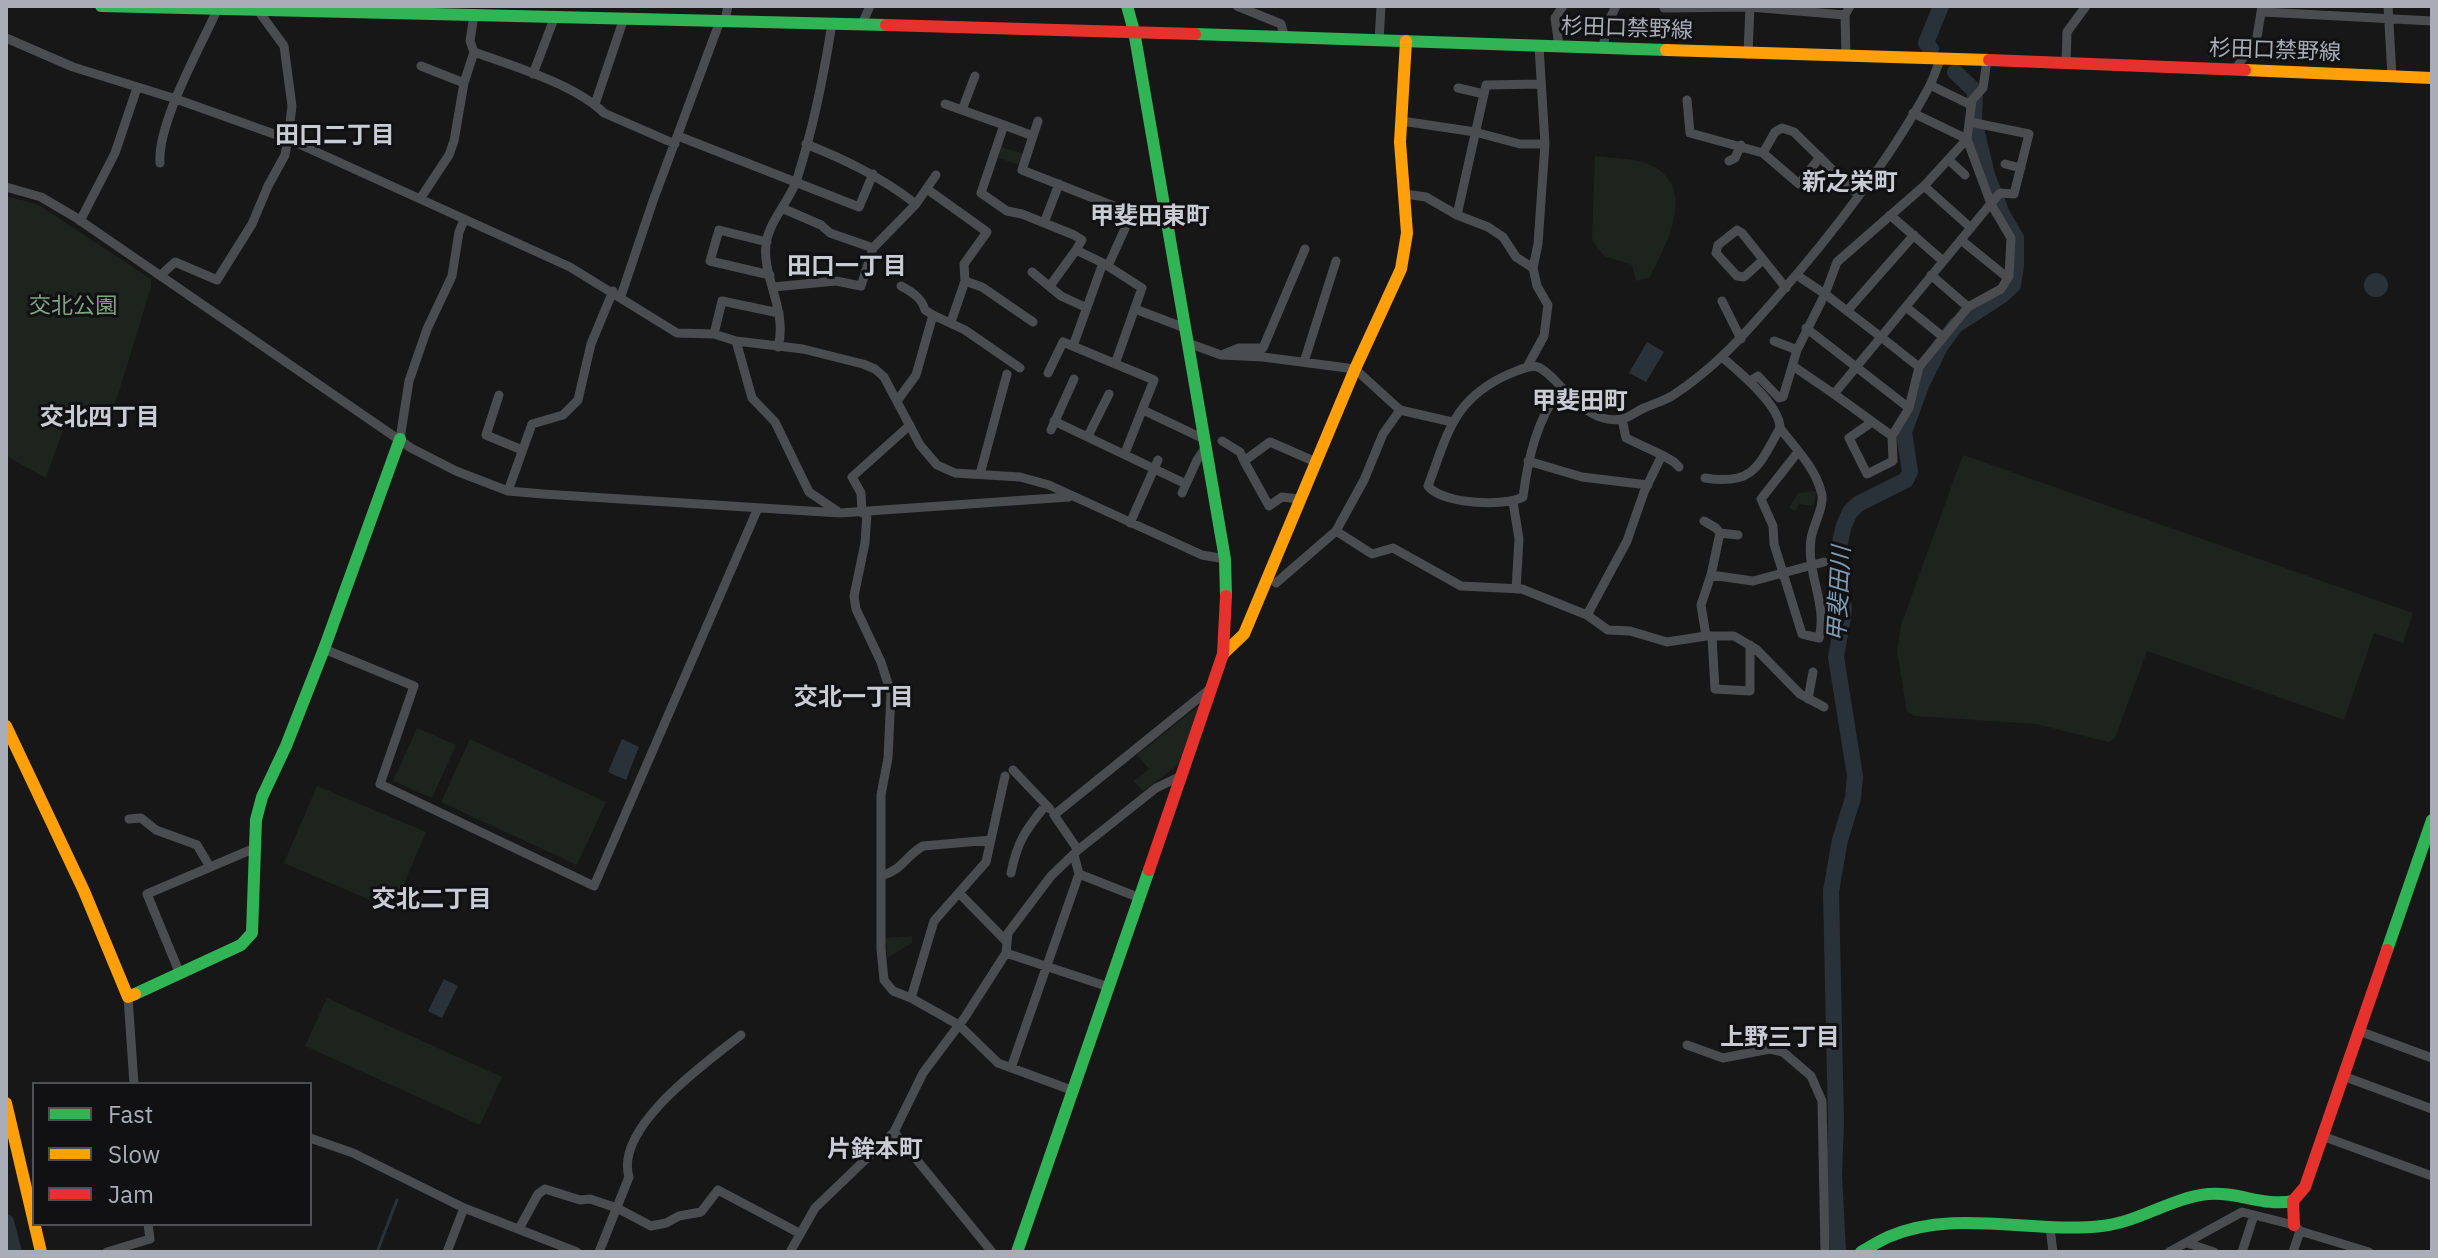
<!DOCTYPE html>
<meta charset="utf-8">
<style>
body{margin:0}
#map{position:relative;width:2438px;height:1258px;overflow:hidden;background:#171717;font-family:"IBM Plex Sans",sans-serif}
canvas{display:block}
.frame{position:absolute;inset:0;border:8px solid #a8adb8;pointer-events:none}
.legend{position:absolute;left:32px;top:1082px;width:280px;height:144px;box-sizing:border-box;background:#111113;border:2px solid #4d4f55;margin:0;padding:10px 14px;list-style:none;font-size:24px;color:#a8adb8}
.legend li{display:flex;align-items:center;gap:16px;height:40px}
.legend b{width:40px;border:2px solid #4d4f55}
</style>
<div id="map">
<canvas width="2438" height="1258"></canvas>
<div class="frame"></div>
<ul class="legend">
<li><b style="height:10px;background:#30b455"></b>Fast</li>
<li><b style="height:10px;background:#ff9f0a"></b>Slow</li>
<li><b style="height:10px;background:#e5322d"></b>Jam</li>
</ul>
</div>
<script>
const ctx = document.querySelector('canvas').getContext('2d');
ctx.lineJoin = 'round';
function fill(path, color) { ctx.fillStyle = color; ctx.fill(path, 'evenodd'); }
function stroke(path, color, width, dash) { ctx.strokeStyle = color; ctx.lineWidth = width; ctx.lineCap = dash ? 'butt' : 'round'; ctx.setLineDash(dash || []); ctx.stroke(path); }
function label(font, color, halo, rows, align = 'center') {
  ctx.font = font + ' "IBM Plex Sans","Noto Sans JP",sans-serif'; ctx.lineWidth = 6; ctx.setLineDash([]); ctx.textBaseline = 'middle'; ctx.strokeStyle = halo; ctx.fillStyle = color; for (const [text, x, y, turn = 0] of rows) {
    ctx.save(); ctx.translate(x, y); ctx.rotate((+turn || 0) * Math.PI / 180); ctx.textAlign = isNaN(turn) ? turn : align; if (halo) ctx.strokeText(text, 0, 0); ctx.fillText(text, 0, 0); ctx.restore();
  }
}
fill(new Path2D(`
 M1001,147L1024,154L1019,165L999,158Z
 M1595,156C1609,158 1626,158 1639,161C1701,178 1670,238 1650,277L1636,281L1632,265L1604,256L1592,240Z
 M6,196L37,204L151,279V287L113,411L71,407L46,478L6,456Z
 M1963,455L2413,613L2403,643L2374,633L2344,720L2147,651L2115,738L2109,742L2036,724L1915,716L1907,712L1897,651L1901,625Z
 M1816,491L1814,506L1799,504L1796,511L1789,508L1798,493Z
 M1200,705L1178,765L1143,791L1134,781L1149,769L1137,755Z
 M417,728L456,745L432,798L393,781Z
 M470,739L606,802L577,865L441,802Z
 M317,786L426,832L393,910L284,863Z
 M912,936V943L887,958L886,938Z
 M327,998L502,1077L480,1125L305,1046Z`), '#1d241e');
fill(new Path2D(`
 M2364 285a12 12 0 1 1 24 0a12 12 0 1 1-24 0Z
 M1647,342L1664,352L1646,382L1629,373Z
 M622,739L639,747L626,780L608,772Z
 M444,979L458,986L442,1018L428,1011Z`), '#2a3239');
stroke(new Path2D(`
 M377,1252L397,1200`), '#2a3239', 3);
stroke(new Path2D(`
 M1931,49L1926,43L1941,6
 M6,1222L14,1252
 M1838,1252L1834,1175L1836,1123L1831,891L1840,840L1853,798L1855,776L1836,657L1844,611L1838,551L1844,525L1850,512L1858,504L1906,480L1910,472L1904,432L1922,383L1941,345L1956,325L2001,296L2013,285L2016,266V238L2002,214L1987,175L1974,120L1975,91L1955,72`), '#2a3239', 16);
stroke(new Path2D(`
 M1237,6L1281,24L1285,38
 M2388,6L2392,76
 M1664,8L1750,7L1845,15
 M2263,12L2432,21
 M725,20L728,6
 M862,24L870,6
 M6,38L73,67L176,99L288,139L570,267L677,333L714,334L736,341L803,349L863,364L875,369L884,377L920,445L937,465L955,473L1020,477L1049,485L1202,555L1225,559
 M1379,41L1381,6
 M1559,46L1555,18L1563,6
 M1603,47L1608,23L1616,6
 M474,52C513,66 574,84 604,113L675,144
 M1748,54L1750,6
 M1846,56L1845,15L1850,6
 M2066,63L2067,32L2086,6
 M421,66L464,83
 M2235,70L2257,37L2262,6
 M533,74L555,16
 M1930,85L1971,105
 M1458,88L1484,94
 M1687,100L1690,133L1763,153L1775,132L1782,128L1794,132L1858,195
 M595,104L624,18
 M945,104L1004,125
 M962,110L975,76
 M1402,121L1475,132L1520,144H1545
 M678,136L859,207L873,174
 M1033,136L1038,121
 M806,144C846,160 881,177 916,204
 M1763,153L1799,184L1820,157
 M1949,160L1965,175
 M1729,161L1735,158L1741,145
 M160,163C157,123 201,46 218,8
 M2005,164L2021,168
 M1924,186L1971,228
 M6,187L41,197L75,217L411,448L456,471L508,491L543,494L840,513L1069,497
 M927,189L987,232L964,264L965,281L951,322
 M1405,194L1426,197L1457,215L1488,227L1503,237L1516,257L1533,268
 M420,199L449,155L454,141L464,83L474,52L470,41L474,15
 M784,209L821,225L830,233L873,248L916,204L936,175
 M1457,215L1486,85L1540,84
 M1890,215L1943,261
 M80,221L115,153L137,88
 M1044,223L1059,184
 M1961,240L2008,278
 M767,242L719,230L710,261L770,275
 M1763,260L1744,277L1737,276L1716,253L1718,245L1737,230L1742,233L1786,288
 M1103,263L1076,250L1082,240L1074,235L1022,214L1007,211L981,193L1004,125L1033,136L1022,170L1134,214L1168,221
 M1108,266L1132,213
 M1032,272L1061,296L1087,308
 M161,275L175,262L217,280L252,224L268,186L285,155L288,139L292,106L284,46L257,9
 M1931,275L1968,307
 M1798,276L1825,294L1837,262L1924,186L1967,139L1972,100L1983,88L1987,60
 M965,281L982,287L1033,322
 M901,286C912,292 922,298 925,310L933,315
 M1050,286L1076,250
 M773,287L836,281L861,286L873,248
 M621,296L653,201L720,21
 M1722,301L1741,339
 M1906,307L1942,336
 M1135,309L1185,328
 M1847,311L1914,235
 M1806,328L1909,408
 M714,334L722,301L779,313
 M736,341L752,398L775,422L809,492L837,511
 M1774,341L1797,350
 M1188,343L1221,355L1263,357L1355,369L1400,410L1452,422
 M1073,346L1103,263L1142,288L1115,364
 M778,347C788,312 762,276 766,245C768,222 790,201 797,179C813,129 824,75 832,23
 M1224,354L1239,348H1263L1305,249
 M1722,357C1739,372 1780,405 1780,428C1795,448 1814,466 1821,491C1826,505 1813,524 1811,539C1806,573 1828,605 1819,638L1802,634L1774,544L1773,526L1761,499L1798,452
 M1304,362L1336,261
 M1793,366L1834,394L1881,337L1919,367
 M1527,367L1544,336L1548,305L1537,286L1533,268L1538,244L1545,144L1539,46
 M1048,373L1063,342L1154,380L1125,453
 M1750,381L1758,376L1779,398L1783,397L1797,350L1825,294L1881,337L1992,202L2000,193L2014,194L2029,134L1970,122
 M1561,388C1537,419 1528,458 1523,497C1504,507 1442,504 1428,486C1448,433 1453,399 1509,374C1518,371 1529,364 1538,367C1548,371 1558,384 1565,391C1579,406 1600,424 1622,419C1630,417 1637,411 1644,408C1653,404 1663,401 1672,396C1715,368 1744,335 1777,297C1830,237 1891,158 1929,87C1934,78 1936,68 1941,59
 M1834,394L1892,436L1909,408L1919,367L1968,307L2001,289L2009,276L2011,238L1991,204L1967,139L1913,113
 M499,395L486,435L522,450
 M897,401L916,375L933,315L965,330L1020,368
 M1143,410L1204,439
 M1054,421L1186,484
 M1872,422L1849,438L1867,474L1893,461L1892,436
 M1051,430L1074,379
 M1088,436L1109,394
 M400,439L409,381L427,329L452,276L459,232L464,220
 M1222,441L1240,452L1244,461
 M1662,455L1674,462L1679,467
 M1528,461L1582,477L1648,485
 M980,474L1007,374
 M1705,478C1754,486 1759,465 1780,428
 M508,491L532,424L563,415L578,400L591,344L613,291
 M1182,493L1197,460L1206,447
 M1299,499L1282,497L1269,506L1244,461L1270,442L1316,462
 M1513,502L1519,539L1516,589
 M862,513L861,493L852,477L910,425
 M867,513L865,543L854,596L856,609L881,662L891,693L888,758L881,795V949L884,980L893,991L911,998L959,1025L998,1063L1074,1091
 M1704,521L1716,528L1720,533L1711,575
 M1130,523L1158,460
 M1336,531L1372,554L1393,548L1461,586L1522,589L1587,615L1627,541L1644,492L1662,455L1626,438L1622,419
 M1720,533L1738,535
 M1276,583L1336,531L1364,480L1383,434L1400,410
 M1587,615L1608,630L1630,631L1667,642L1706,636L1701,605L1711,575L1753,581L1824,562
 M1706,636H1734L1756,649L1800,694L1824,707
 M1712,637L1715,689L1750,691V645
 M324,649L414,686L380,784L594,886L758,508
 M1808,699L1813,672
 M1013,770L1050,809
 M129,819L141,818L156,830L197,845L210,867
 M1078,850L1054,815L1211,688
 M1011,873C1017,842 1026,829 1046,805
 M1079,874L1140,898
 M881,876C904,869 904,857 923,846L991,840
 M960,894L1007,942
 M1006,953L1109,987
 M180,974L147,894L255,848
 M128,997L134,1084
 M911,998L934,921L986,862L1005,776
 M2359,1031L2432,1058
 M1687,1045L1723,1058L1770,1049L1783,1052L1811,1076L1822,1101L1825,1252
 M1011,1068L1079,874L1074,855
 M2343,1076L2432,1109
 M894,1132L992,1252
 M2322,1136L2432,1176
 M310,1138L353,1153L464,1208L577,1252
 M520,1227L538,1194L545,1189L580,1200L590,1199L617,1208L651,1226L666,1223L679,1216L701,1212L718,1190L799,1233
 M2050,1228L2053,1252
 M2187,1243L2214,1252
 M107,1252L150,1239L148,1224
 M447,1252L464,1208
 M599,1252L629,1177C614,1127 707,1062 741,1035
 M790,1252L815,1208L894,1132L923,1073L965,1017L1006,953L1008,933L1051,876L1078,850L1156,788L1181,776
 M2169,1252L2242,1212L2294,1225L2300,1231L2369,1252
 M2242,1252L2254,1215
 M2293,1252L2300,1231`), '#4b4c50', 9);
stroke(new Path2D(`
 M101,6L886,25
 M1127,6L1134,31L1225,559L1226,596
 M1195,34L1666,50
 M2387,950L2432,820
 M135,994L241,945L252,933L256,820L262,797L286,746L324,649L400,439
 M1017,1252L1149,870
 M1861,1252C1870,1247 1879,1241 1888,1237C1954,1208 2032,1234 2102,1226C2139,1222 2171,1198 2208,1194C2237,1191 2264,1207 2293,1201`), '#30b455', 12);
stroke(new Path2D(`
 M1666,50L1989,60
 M2245,70L2432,78
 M1223,654L1244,634L1355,369L1401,269L1407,233L1400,142L1406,41
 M6,726L84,891L128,997L135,994
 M6,1103L41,1252`), '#ff9f0a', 12);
stroke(new Path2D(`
 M886,25L1195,34
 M1989,60L2245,70
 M1149,870L1223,654L1226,596
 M2294,1225L2293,1201L2305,1187L2387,950`), '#e5322d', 12);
label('22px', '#a8adb8', '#111113', [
 ["杉田口禁野線",1627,29,2],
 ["杉田口禁野線",2275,51,2]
]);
label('22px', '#7fa381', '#111113', [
 ["交北公園",73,307]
]);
label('bold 24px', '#c9ccd4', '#111113', [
 ["田口二丁目",335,136],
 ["新之栄町",1850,183],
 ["甲斐田東町",1150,217],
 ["田口一丁目",847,267],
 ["甲斐田町",1580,402],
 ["交北四丁目",100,418],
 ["交北一丁目",854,698],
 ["交北二丁目",432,900],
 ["上野三丁目",1780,1038],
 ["片鉾本町",875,1150]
]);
label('italic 24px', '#7f9bb3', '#111113', [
 ["甲斐田川",1840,594,-87]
]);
</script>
